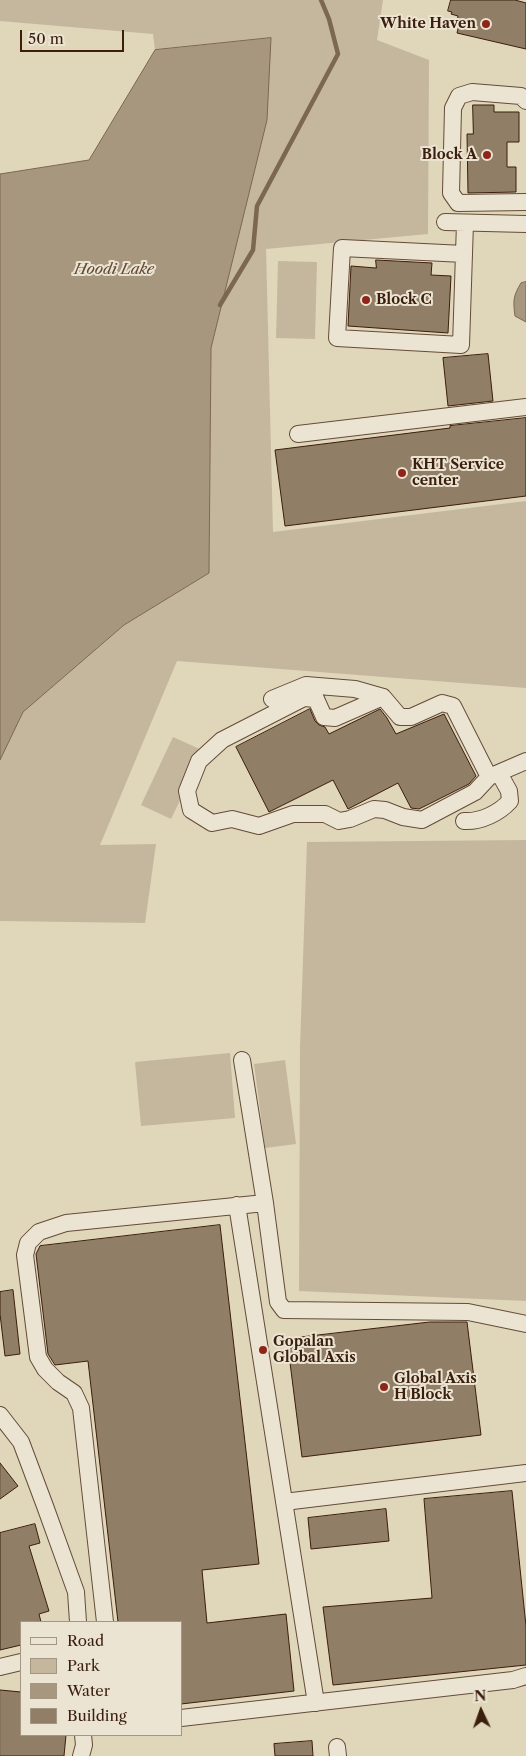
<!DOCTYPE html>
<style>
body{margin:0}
#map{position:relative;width:526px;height:1756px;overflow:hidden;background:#e0d6ba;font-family:"Libre Caslon Text",serif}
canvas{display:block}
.legend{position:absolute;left:20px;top:1621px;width:162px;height:115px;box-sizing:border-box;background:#ebe4d2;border:1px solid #a59583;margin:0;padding:6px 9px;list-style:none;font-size:15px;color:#3b1e0d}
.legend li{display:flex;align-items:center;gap:10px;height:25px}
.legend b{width:25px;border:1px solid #a59583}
.north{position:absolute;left:456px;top:1686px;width:50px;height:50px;-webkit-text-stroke:4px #ebe4d2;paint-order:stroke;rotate:357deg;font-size:14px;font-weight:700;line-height:20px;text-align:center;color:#3b1e0d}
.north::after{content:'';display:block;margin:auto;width:18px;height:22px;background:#3b1e0d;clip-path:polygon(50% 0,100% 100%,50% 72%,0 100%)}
.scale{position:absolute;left:20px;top:30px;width:104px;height:22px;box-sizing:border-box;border:2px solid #3b1e0d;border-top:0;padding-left:6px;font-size:15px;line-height:18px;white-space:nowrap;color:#3b1e0d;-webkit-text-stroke:4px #ebe4d2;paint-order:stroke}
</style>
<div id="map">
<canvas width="526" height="1756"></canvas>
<ul class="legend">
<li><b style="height:6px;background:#ebe4d2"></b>Road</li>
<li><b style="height:14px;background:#c4b79d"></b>Park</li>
<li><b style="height:14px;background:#a8977f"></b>Water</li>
<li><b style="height:14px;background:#917e67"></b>Building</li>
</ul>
<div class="north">N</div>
<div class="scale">50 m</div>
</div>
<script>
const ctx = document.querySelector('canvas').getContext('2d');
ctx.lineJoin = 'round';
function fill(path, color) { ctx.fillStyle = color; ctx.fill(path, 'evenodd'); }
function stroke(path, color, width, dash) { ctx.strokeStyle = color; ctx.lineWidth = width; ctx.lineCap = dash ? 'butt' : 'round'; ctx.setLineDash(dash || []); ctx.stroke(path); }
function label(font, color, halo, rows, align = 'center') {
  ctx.font = font + ' "Libre Caslon Text",serif'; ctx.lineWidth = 4; ctx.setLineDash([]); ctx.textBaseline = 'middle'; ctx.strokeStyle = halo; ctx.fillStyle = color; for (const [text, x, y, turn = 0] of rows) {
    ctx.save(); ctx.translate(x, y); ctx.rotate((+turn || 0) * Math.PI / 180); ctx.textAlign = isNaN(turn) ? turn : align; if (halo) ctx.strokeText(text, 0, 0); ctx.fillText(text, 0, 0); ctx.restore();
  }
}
fill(new Path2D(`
 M0,0H383L377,40L429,60L428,234L266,249L273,532L526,501V688L177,661L100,845L156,844L145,923L0,921V760L23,712L124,625L209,573L211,348L246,203L271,39L155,50L153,34L0,21Z
 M278,261L317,262L315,339L276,338Z
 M173,737L204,751L171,819L141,805Z
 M526,840V1301L299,1291L300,1048L307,842Z
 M230,1053L235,1118L141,1126L135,1062Z
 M285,1060L296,1144L265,1148L254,1064Z`), '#c4b79d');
const water = new Path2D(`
 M271,38L267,120L211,348L209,573L124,625L23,712L0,760V174L89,160L155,50Z
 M526,282V322L515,316C513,301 513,296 521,283Z`);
fill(water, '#a8977f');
stroke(water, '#7c6751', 1);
stroke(new Path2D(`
 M220,305L253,250L257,206L338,54L329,19L321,0`), '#7c6751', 4.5);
const building = new Path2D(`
 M451,0H515L526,3V49L457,33L459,25L457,24L458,16L451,14L452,12L448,11Z
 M473,105H494V112H519V142H507V167H516V192L468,193L467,134H473Z
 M376,260L432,263L431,275L451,276L448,333L348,326L351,266L376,268Z
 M488,354L493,401L448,406L443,358Z
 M526,418V496L285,526L275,450L450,428V426Z
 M310,709L315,721L319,725L325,727L329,734L380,709L387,718L396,734L444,714L476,776L469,784L419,809L411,808L398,783L348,809L333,780L269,812L236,747Z
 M220,1225L259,1564L202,1570L207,1623L286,1614L294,1691L181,1704V1622H118L88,1361L55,1365L48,1354L36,1254L40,1246Z
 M13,1290L20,1354L5,1356L0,1314V1292Z
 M430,1322H467L481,1435L302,1457L287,1339Z
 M0,1463L18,1486L0,1499Z
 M512,1491L526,1626V1665L333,1685L323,1607L432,1598L424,1499Z
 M386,1509L389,1541L311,1549L308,1518Z
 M35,1524L40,1543L29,1546L49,1611L39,1614L41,1622H21V1645L0,1650V1533Z
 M0,1690L21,1692V1735H66L64,1756H0Z
 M312,1741L313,1756H275L274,1744Z`);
fill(building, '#917e67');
stroke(building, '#3b1e0d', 1);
const minor = new Path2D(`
 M526,101L521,96L472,92L459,96L453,108L451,193L458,203L526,202
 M445,222L526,224
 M464,254L342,248L337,338L461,345L465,223
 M298,434L526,407
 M383,697L400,717H411L442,703L453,706L489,777L475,792L422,820L403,817L385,810L374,809L350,819L339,821L325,814H293L259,826L232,819L212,823L191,810L187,791L199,761L222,740L304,698L316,699L324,717L335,718Z
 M272,699L306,685L355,689L383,697
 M489,777L526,761
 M464,821C481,822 499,813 510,801L509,791L499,773
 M242,1060L265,1203
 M237,1205L316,1703
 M0,1415L21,1442L45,1506L76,1592L78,1622
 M284,1502L526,1473
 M105,1622L81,1408L74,1393L58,1382L45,1369L38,1357L25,1255L28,1243L39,1232L66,1223L265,1203L278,1302L284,1310L468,1312L526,1324
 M0,1667L21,1662
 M181,1718L513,1680L526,1676
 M337,1747L338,1756
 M81,1756L84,1745L83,1735`);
stroke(minor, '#644c38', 18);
stroke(minor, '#ebe4d2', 16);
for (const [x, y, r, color] of [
 [486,24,5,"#8f2418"],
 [487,155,5,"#8f2418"],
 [366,300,5,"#8f2418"],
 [402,473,5,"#8f2418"],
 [263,1350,5,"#8f2418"],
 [384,1387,5,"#8f2418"]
]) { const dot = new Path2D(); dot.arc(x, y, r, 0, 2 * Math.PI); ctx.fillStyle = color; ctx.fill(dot); stroke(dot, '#ebe4d2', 2); }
label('bold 14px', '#3b1e0d', '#ebe4d2', [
 ["White Haven",476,24,"right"],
 ["Block A",477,155,"right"],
 ["Block C",376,300],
 ["KHT Service",412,465],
 ["center",412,481],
 ["Gopalan",273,1342],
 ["Global Axis",273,1358],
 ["Global Axis",394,1379],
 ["H Block",394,1395]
], 'left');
label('italic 15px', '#614835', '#ebe4d2', [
 ["Hoodi Lake",114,270]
]);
</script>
